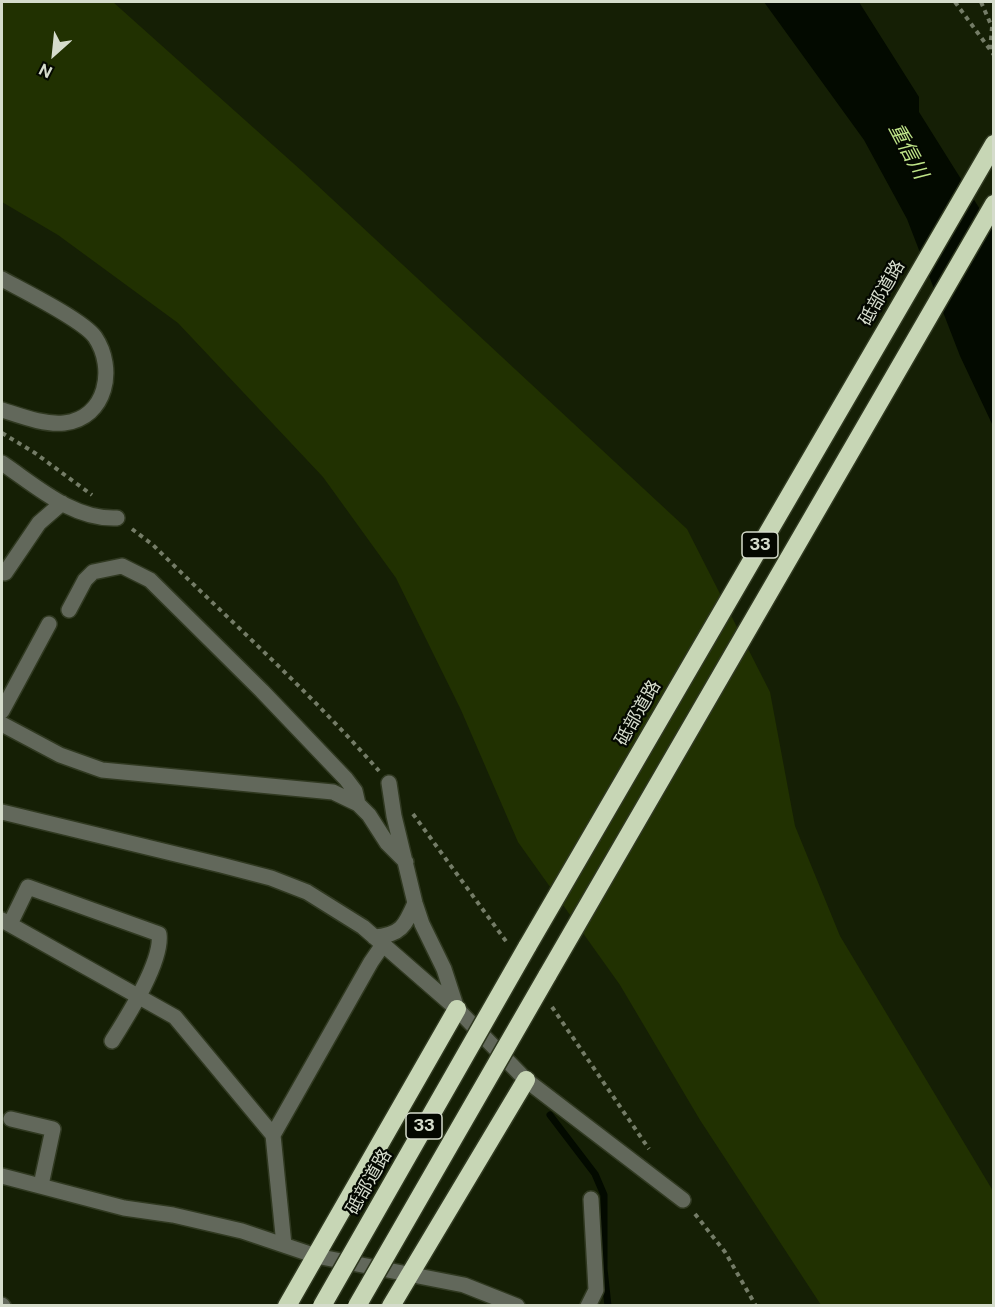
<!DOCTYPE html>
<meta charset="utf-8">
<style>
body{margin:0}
#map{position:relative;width:995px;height:1307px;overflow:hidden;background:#151f05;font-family:"Public Sans",sans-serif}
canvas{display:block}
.frame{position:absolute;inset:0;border:3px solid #d5dccc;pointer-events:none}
.north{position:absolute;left:24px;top:24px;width:60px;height:60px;-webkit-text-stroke:4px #040801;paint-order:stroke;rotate:207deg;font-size:16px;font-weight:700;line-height:24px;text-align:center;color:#d5dccc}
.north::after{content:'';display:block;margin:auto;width:21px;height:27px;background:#d5dccc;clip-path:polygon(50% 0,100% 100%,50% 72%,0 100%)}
</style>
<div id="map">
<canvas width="995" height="1307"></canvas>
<div class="frame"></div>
<div class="north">N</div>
</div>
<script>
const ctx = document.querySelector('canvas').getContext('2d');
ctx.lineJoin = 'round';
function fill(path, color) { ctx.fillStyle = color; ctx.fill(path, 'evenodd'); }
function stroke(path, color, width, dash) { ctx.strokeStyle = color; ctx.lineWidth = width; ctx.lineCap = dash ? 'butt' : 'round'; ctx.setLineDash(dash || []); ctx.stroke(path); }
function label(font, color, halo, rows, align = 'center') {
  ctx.font = font + ' "Public Sans","Noto Sans JP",sans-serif'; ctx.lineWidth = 4.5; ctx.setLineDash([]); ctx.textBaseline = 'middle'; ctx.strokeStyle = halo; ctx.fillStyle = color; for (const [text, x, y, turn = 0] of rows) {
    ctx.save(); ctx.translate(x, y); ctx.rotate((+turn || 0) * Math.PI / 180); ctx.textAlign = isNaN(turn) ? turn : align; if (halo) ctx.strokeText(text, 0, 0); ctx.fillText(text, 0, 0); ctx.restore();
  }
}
fill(new Path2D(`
 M2,2H113L303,172L687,529L770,692L795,826L840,936L993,1191V1305H821L700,1120L620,985L518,842L461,710L396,578L323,477L178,323L58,235L2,202Z`), '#213101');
fill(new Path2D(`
 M764,2H859L919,97V112L993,230V426L960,356L907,219L864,140Z`), '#030a00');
stroke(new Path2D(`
 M550,1115L595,1174L604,1195V1269L608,1306`), '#030a00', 7);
const minor = new Path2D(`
 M2,279C22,290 83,320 95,337C116,368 107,418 64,423C44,425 21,416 2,410
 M2,463C36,486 73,520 117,518
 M5,573L39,523L62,503
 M69,610L85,580L93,572L122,566L150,580L262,691L346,779L355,791L358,804
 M2,711L49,624
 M2,724L60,755L102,770L333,792L358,804L369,815L387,843L406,862
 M389,783L394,816L415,903L422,924L444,969L457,1009L526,1080L683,1200
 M2,812L221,865L271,878L307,892L363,927L457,1009
 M2,920L175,1017L273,1135L284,1245
 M10,924L28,887L159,934C163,961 127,1017 112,1041
 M374,937C401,935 405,926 415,903
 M11,1119L53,1129L41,1185
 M273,1135L371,962L382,946
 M2,1176L124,1208L173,1215L242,1231L316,1256L464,1285L517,1306
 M2,1305L3,1306
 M588,1306L596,1290L591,1199`);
const highway = new Path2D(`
 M527,947L994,144
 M547,976L994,204
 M287,1306L457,1009
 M391,1306L526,1080`);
stroke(minor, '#303921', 18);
stroke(highway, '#303921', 21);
stroke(new Path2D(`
 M955,2L994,55
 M981,2L992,27L990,50
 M2,433L35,453L92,495
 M132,529L153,545C229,620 309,691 379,771
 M413,814L508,944
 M552,1007L649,1149
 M695,1214L725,1252L756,1306`), '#747c67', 4, [4.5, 4.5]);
stroke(minor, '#62685b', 15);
stroke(highway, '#c7d6b5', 18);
const highwayBridge = new Path2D(`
 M322,1306L527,947
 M357,1306L547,976`);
stroke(highwayBridge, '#303921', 21, []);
stroke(highwayBridge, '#c7d6b5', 18);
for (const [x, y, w] of [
 [760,545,36],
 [424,1126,36]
]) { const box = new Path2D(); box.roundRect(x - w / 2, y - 13, w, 26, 4.5); ctx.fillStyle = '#040801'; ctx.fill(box); stroke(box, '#d5dccc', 1.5); }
label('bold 16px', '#d5dccc', null, [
 ["33",760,545],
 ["33",424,1126]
]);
label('18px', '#d5dccc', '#040801', [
 ["砥部道路",882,293,-60],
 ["砥部道路",638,713,-60],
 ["砥部道路",369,1182,-60]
]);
label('italic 20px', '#c0e689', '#040801', [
 ["重信川",908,151,62]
]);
</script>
